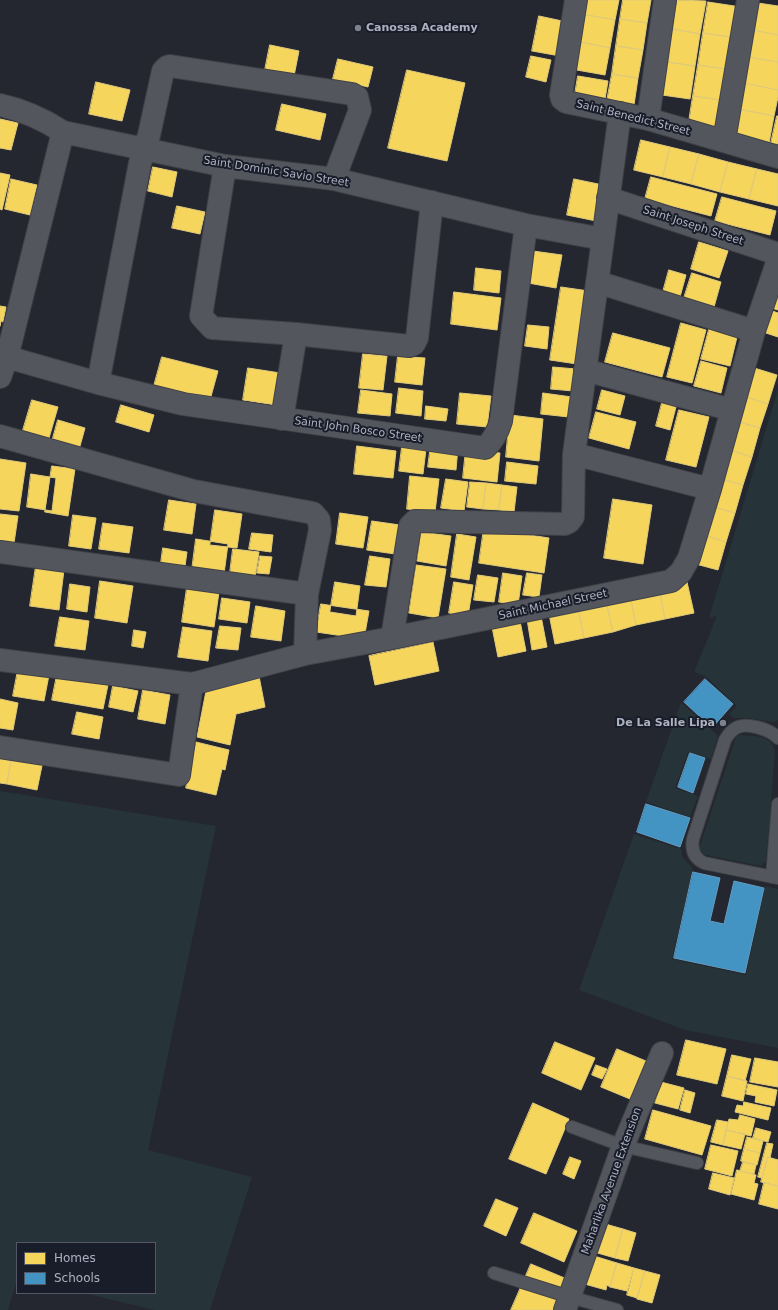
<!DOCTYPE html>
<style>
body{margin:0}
#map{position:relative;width:778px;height:1310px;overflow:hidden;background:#24272f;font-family:"DejaVu Sans",sans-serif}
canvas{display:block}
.legend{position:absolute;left:16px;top:1242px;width:140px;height:52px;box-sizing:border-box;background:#191d29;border:1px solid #545866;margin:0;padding:5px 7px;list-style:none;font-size:12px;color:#adb1c1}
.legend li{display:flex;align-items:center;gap:8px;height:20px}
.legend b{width:20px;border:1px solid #545866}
</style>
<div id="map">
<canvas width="778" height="1310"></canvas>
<ul class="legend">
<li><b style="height:11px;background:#f6d55c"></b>Homes</li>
<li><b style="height:11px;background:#4393c3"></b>Schools</li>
</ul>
</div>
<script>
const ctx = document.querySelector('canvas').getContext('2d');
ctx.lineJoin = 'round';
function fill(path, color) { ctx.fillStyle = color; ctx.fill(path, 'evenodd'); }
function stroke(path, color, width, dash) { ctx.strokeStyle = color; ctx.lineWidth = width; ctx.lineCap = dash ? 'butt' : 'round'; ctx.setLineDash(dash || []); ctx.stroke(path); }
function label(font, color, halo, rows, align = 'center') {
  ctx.font = font + ' "DejaVu Sans",sans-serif'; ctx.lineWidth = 4; ctx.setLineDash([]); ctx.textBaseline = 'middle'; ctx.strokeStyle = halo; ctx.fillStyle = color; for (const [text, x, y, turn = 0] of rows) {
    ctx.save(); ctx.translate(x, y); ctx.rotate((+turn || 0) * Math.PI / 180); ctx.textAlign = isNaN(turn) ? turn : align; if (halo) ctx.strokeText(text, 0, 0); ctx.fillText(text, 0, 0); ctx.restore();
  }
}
fill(new Path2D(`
 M778,389V720L775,722L746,718H734L729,714L737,706L705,676L694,672L717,616L709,618Z
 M681,702L718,736L711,759L688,752L675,788L698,796L690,817L646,802Z
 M740,735C754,736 773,735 775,752L766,861L761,866L706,855L701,853L699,848L735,740L737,736Z
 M0,791L216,826L148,1150L252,1177L210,1310H154L84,1293H155V1243H17V1280L8,1310H0Z
 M634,834L681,849L683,858L693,868L672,959L746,975L765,886L778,889V1048L685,1030L579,990Z`), '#263338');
const homes = new Path2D(`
 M584,0H619L615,20L581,14Z
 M623,0H651L647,23L620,19Z
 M677,0L706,1L700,34L672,29Z
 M708,2L741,7L737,38L703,33Z
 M758,3L778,6V35L753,30Z
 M581,14L615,20L610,48L576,41Z
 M539,16L567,22L560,56L532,51Z
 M620,19L647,23L643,50L616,46Z
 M672,29L700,34L695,66L667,62Z
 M753,30L778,35V62L748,57Z
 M703,33L737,38L732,70L698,65Z
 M576,41L610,48L605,75L571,69Z
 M270,45L299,51L294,76L265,70Z
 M616,46L643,50L638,78L612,74Z
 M531,56L551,60L546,82L526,77Z
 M748,57L778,62V90L743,83Z
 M338,59L373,67L368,87L333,79Z
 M667,62L695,66L690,99L662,95Z
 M698,65L732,70L727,101L693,96Z
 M407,70L465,83L447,161L388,148Z
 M612,74L638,78L634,105L607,101Z
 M578,76L608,81L605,99L575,94Z
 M96,82L130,90L122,121L89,114Z
 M743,83L778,90V97L774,116L738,109Z
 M693,96L727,101L722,133L688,128Z
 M282,104L326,114L320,140L276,130Z
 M738,109L774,116L769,143L732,136Z
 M777,116H778V144L771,143Z
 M0,119L18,123L11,150L0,148Z
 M641,140L670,147L663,177L634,170Z
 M670,147L699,154L691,184L663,177Z
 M699,154L728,162L720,192L691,184Z
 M728,162L757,169L749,199L720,192Z
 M153,167L177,172L172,197L148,191Z
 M757,169L778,174V206L749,199Z
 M0,173L10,175L2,210L0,209Z
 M651,177L717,194L711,216L645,199Z
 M11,179L37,185L30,215L5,209Z
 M574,179L603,185L596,221L567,215Z
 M722,197L776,211L770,235L715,221Z
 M177,206L205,212L200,234L172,228Z
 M699,242L728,251L719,278L691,269Z
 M533,251L562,255L556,288L528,283Z
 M476,268L501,271L499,293L474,290Z
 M669,270L686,275L680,297L663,292Z
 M692,273L721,282L714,307L684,298Z
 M778,274V310L768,307Z
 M561,287L589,291L577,364L550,360Z
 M454,292L501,298L497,330L451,324Z
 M0,306L6,307L3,322L1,321L0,326Z
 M770,310L778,313V337L763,332Z
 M681,323L706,330L692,383L667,377Z
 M528,325L549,327L547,349L525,346Z
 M710,326L738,333L730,366L701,359Z
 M613,333L670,348L662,377L605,362Z
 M363,354L387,356L383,390L359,388Z
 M398,356L425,358L422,385L395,382Z
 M162,357L218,371L210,400L154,386Z
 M701,361L727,368L721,393L694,386Z
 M553,367L576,369L573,391L551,389Z
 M751,367L777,375L768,404L743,396Z
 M248,368L287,374L282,406L243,400Z
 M399,388L423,391L421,416L396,413Z
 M361,390L392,394L390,416L358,413Z
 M602,390L625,396L620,415L597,409Z
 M460,393L491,396L487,427L457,424Z
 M543,393L572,397L569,417L541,414Z
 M743,396L768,404L760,428L736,421Z
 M32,400L58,407L47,445L21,437Z
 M662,403L676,407L670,430L656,426Z
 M121,405L154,415L149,432L116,422Z
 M426,406L448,409L446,421L425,419Z
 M679,410L709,417L696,467L666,460Z
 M596,412L636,422L629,449L589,438Z
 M510,415L543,419L539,461L506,457Z
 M58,420L85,428L77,457L50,449Z
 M736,421L760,428L752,457L727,449Z
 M403,439L427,441L423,474L399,471Z
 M431,444L458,447L456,470L428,467Z
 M357,446L396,451L393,478L354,474Z
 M466,449L500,453L497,482L463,478Z
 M727,449L752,457L743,485L718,478Z
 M0,459L26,463L19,511L0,509Z
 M507,462L538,466L536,484L505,481Z
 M52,466L75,469L68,516L45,512Z
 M31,474L56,478L52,511L27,507Z
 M410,476L439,479L435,512L407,509Z
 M718,478L743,485L735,513L710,506Z
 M446,479L468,482L464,511L441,508Z
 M470,482L486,483L483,509L467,507Z
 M486,483L502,485L499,510L483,509Z
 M502,485L517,487L514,512L499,510Z
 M613,499L652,505L643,564L604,558Z
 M169,500L196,504L192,534L164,530Z
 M710,506L735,513L726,542L701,534Z
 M215,510L242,514L237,548L210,545Z
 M340,513L368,517L363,548L336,544Z
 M0,514L18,516L13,550L0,548Z
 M73,515L96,518L91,549L69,546Z
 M372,521L400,525L395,554L367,550Z
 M103,523L133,527L129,553L99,549Z
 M484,528L549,538L544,573L479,563Z
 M421,532L451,536L446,566L417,561Z
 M252,533L273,535L271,552L249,549Z
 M457,534L476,537L469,580L451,577Z
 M701,534L726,542L718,570L692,563Z
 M196,539L228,544L224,574L192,570Z
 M163,548L187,552L185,566L161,563Z
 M233,549L259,552L255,577L230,573Z
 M260,556L272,557L269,574L257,573Z
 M370,556L390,559L386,587L365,585Z
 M416,565L446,569L438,618L409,613Z
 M36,566L64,570L59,610L30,606Z
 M503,573L522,576L518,605L499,602Z
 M527,573L542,575L539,597L523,595Z
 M478,575L498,578L494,602L474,600Z
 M100,581L133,586L127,623L95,618Z
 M335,582L360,586L356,616L330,612Z
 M454,582L473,585L468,616L449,613Z
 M687,582L694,613L665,619L659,588Z
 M70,584L90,587L87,612L67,609Z
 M187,588L219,592L214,627L182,622Z
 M659,588L665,619L636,625L630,595Z
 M630,595L636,625L613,632L606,601Z
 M222,598L250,602L247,623L219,619Z
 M606,601L613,632L584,638L578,608Z
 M321,604L369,611L364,639L316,632Z
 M256,606L285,611L281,641L251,637Z
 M578,608L584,638L555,644L549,614Z
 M541,616L547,647L532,650L527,619Z
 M60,617L89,621L85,650L55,646Z
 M520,621L526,651L498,657L492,627Z
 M220,626L241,628L238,650L216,648Z
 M183,627L212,631L208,661L178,657Z
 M134,630L146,632L143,648L132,646Z
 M433,642L439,671L375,685L369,656Z
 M18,670L49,675L44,701L13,696Z
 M57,675L108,685L103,709L52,700Z
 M259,676L265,707L236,714L230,745L197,737L206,691Z
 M113,686L138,691L133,712L109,707Z
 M143,690L170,695L165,724L138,719Z
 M0,699L18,703L13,730L0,728Z
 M77,712L103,717L99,739L72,734Z
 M196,742L229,750L225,770L222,769L216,795L186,788Z
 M0,753L12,755L7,784L0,783Z
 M12,755L43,761L37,790L7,784Z
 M686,1040L726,1049L717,1084L677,1075Z
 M555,1042L595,1058L581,1090L542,1073Z
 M617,1049L646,1061L630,1099L601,1087Z
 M732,1055L751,1059L745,1081L727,1076Z
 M755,1058L778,1062V1087L750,1082Z
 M596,1065L607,1069L602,1079L592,1075Z
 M727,1076L747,1081L743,1101L722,1096Z
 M661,1082L684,1088L678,1109L655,1103Z
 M748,1084L777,1090L774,1106L755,1102L756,1096L746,1094Z
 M685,1090L695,1093L690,1113L680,1110Z
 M744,1102L771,1108L768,1120L735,1112L737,1105L743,1106Z
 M533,1103L569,1119L546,1174L509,1159Z
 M653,1110L711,1126L702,1155L645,1139Z
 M740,1115L755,1119L751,1136L726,1130L729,1119L738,1120Z
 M717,1120L728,1122L723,1145L711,1142Z
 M756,1128L771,1132L768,1142L753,1138Z
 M726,1130L745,1134L741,1149L723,1145Z
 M747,1137L763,1141L760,1153L744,1149Z
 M767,1143L773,1144L770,1158L768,1157L762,1178L758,1177Z
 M711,1145L738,1151L732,1176L705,1169Z
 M744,1149L760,1153L757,1165L741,1161Z
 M570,1157L581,1161L574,1179L563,1174Z
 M768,1157L778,1160V1186L761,1182Z
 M743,1162L756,1165L754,1174L740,1171Z
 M737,1170L756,1175L754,1183L758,1184L754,1200L731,1194Z
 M713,1173L734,1178L730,1195L709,1189Z
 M764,1183L778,1186V1209L759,1204Z
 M496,1199L518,1208L506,1236L484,1226Z
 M534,1213L577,1231L564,1262L521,1243Z
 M602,1223L623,1229L615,1258L594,1252Z
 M623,1229L636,1233L628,1261L615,1258Z
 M594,1256L617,1263L610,1287L607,1285L606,1290L581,1283Z
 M617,1263L634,1268L627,1291L610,1287Z
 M531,1264L567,1279L553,1310H511Z
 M634,1268L645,1271L637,1298L627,1295Z
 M645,1271L660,1275L652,1303L637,1299Z`);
fill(homes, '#f6d55c');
stroke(homes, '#e0ca7a', 1);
const schools = new Path2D(`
 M705,679L733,704L712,728L684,702Z
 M690,753L705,758L693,793L678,787Z
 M646,804L690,818L680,847L637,832Z
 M693,872L720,878L710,921L724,924L734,881L764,888L745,973L674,958Z`);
fill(schools, '#4393c3');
stroke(schools, '#639cc2', 1);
const lane = new Path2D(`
 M778,738C770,729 746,722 736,728C730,731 728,735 725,740L693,839C691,850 694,858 704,863L778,878
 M772,877L778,804
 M572,1127L623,1146L697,1163
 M494,1273L570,1297L617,1310`);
const street = new Path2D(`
 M576,0L561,95L562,99L566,102L648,119L778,157
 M0,105C23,110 43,119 63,132L225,166L334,179L526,225L603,239
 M648,119L665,0
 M724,141L748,0
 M225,166L201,316L212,328L296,334L409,346L414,344L417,338L432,202
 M608,198L778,254
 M597,282L754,331
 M0,355L98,383L183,404L485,448C494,440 498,431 501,421L526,225
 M585,370L732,410
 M0,377L7,357L63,132
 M98,383L140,163L149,135L163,71L167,67L170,66L352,94L357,97L360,110L334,179
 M282,419L296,334
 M0,436L194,491L313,513L319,520L320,530L307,594L305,654
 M574,454L710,489
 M0,552L307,594
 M392,638L410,526L415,521L565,524L569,522L573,517L574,454L620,113
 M0,660L192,684
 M0,747L179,775L192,684L305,654L392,638L671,581L681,572L689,558L710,489L754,331L778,260
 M565,1310L623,1146L662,1053`);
stroke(lane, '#404248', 14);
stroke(street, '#404248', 24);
stroke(lane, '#54565d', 12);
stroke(street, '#54565d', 22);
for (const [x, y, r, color] of [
 [358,28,4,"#7d818e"],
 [723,723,4,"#7d818e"]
]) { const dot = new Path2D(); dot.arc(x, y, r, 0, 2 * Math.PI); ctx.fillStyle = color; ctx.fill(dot); stroke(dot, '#191d29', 1.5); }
label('bold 11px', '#adb1c1', '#191d29', [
 ["Canossa Academy",366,28],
 ["De La Salle Lipa",715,723,"right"]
], 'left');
label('11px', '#adb1c1', '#191d29', [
 ["Saint Benedict Street",633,118,14],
 ["Saint Dominic Savio Street",276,172,9],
 ["Saint Joseph Street",693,226,18],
 ["Saint John Bosco Street",358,430,8],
 ["Saint Michael Street",553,605,-12],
 ["Maharlika Avenue Extension",612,1181,-70]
]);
</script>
